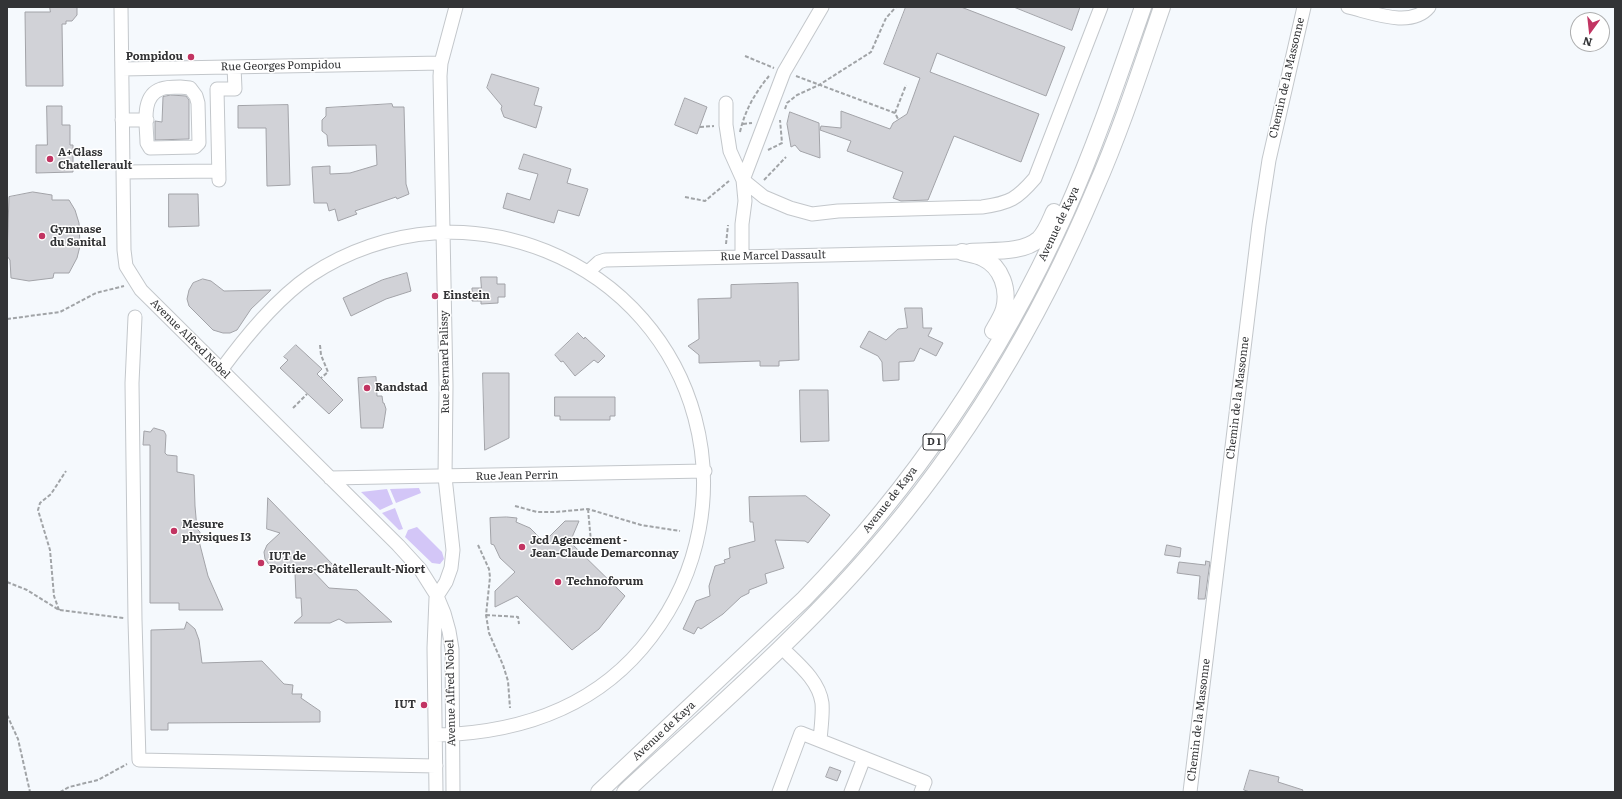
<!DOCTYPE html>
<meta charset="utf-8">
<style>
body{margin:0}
#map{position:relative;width:1622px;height:799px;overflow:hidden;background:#f5f9fd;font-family:Literata,serif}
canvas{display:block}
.frame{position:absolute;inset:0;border:8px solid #333436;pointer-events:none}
.north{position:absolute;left:1570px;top:12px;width:40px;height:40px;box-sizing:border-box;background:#fff;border:1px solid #adaeaf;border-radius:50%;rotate:195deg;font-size:11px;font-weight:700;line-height:16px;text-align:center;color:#333436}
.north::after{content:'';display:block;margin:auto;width:14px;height:18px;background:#c23462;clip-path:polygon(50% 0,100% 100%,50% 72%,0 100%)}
</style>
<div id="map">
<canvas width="1622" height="799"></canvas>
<div class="frame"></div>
<div class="north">N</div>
</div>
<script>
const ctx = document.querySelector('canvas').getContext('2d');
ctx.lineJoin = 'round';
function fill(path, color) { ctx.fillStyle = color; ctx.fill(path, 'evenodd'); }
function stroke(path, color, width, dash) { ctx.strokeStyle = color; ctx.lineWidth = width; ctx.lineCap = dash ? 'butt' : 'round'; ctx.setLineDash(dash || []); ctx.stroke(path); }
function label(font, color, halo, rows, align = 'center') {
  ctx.font = font + ' Literata,serif'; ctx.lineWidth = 3; ctx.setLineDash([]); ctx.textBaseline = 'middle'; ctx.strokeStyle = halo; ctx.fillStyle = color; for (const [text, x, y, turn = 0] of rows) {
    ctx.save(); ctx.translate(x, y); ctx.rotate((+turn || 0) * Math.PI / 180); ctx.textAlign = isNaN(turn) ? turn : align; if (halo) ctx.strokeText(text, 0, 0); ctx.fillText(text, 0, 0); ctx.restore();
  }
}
fill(new Path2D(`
 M419,488L421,493L396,503L390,489Z
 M387,489L393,504L380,510L361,492Z
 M395,508L403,529L399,530L382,513Z
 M417,527L442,552L444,559L440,564L432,563L405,537L408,530Z`), '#d3c6f7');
const building = new Path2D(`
 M50,7H77V15L72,21H66V24H62L63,86H26L25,12H50Z
 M906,7H961L1065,47L1046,96L937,53L930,72L1039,114L1021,162L954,136L928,200L901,201L893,198L903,172L847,151L851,141L820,130L821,126L841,128V111L890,129L893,123L907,114L920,78L884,64Z
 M1014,7H1080L1072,30Z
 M492,74L539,88L534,105L542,107L536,128L504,117L501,109L502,106L487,88Z
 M171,95L186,96L189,100V139L155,140V121L162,122L163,97Z
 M685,98L707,107L697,134L675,125Z
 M392,104L393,107H404L406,184L409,194L397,199L396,197L355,211L357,214L338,221L335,209L329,211L327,203H314L312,167L330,166V174L350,173L377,165L376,145L328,146L327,135L322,131V120L326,116V108Z
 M288,105L290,185L267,186L266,128H238V106Z
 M47,106H62V125H70V145H73V172L36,173V145H47Z
 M790,112L819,123L820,158L800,151L795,145L791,147L787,124Z
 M524,154L571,169L567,183L588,189L579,216L558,210L554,223L503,208L507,193L530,200L538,174L519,169Z
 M33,192L52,195V200H69L75,210L79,223L80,246L77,258L69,273H54L53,278L29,281L11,278L10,260L7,256L9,197Z
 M169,194H198L199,226L169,227Z
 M407,273L411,291L386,299L351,316L343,298L382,280Z
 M481,277H497V284H505V297H498V303L481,304V301H472V288H481Z
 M203,279L211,281L224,291L271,290L251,309L237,330L230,333H223L213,330L189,306L187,299L189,290L193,283Z
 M798,283L799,360L779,361V366H760V361L699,363V355L688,346L699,339L698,299L731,298V285Z
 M905,308H922L923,328H932L928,336L943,343L936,356L920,348L914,361L899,362V380L883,381L882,362L878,356L860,347L869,331L886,340L898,329L907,328Z
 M578,333L584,339L585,337L605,356L598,363L594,360L575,376L563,361L561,362L555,355Z
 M296,345L322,369L317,374L343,400L329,414L280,368L288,360L284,357Z
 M483,373H509V438L485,450Z
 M376,377L377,396H382L383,403H384L386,409L383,428H361L358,378Z
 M800,390H828L829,441L801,442Z
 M555,397H615V416H610V420H560V416H555Z
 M154,428L164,431L166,435L165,453L167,455L177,456V472L194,475L195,506L197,529L200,532L199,541L208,576L223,610H179V603H150V445H143L144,431L150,432Z
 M806,496L830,515L808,543L805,541L775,540L784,568L765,574L767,583L749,590V593L741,597L723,614L701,629L698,627L694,634L683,629L696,601L710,596L709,586L715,566L725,563L724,560L730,558L729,548L755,541L753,522H750L749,497Z
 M268,498L337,569L310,568L329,588L357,590L392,622L346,623L339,619L330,623H294L302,616L301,598H296L295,573H291L290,564L280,568L270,566L265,559L264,552L267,545L280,533L267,529Z
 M507,517L517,518L516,522L530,528L544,542L565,521H579L570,542L625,596L599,629L572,650L517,596L495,607V591L515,572L500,558L494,545L491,544L490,518Z
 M1167,545L1181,548L1180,557L1165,555Z
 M1206,561L1210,562L1205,599H1198L1200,576L1177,573L1179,562L1205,565Z
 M187,622L195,629L199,640L202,663L262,661L284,684L293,685L292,694H302L301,698L320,711V722L168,723V730H151V630L184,629Z
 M830,767L841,771L837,781L826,777Z
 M1250,770L1279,777L1278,782L1303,790L1302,792H1250L1244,790Z`);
fill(building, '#d1d2d7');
stroke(building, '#a2a3a8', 1);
const minor = new Path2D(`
 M121,7L124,250L126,266L141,290L398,545L420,569L437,596L444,613L449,631L452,649L453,792
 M822,7L784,72L743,180L764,197L790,208L812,214L838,211L982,207C1010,203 1017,199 1035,178L1101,7
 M1348,7C1371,12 1411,29 1429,7
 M122,69L441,63
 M180,87L190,88L196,96L198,103L199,143L195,147L150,148L147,143C147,127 140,96 161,89C166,87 174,87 180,87Z
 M726,103V125L730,151L743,180L745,201L742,224V257
 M122,120H147
 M123,172L219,171
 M219,180L217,89H235L234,67
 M588,272L599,262L605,260L962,252
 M135,317L132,383L135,620L139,760L436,766
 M221,370C246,336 276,299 311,275C347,251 391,236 434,233C473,230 510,237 546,251C702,314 752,504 651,637C598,707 521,733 436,735
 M330,478L705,471
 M437,596L446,582L451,568L453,550L445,477L446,386L440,76L441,63L456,7
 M782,648C797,663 819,680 822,703C823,714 821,728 820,740
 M436,792L434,648L436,598
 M779,792L801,733L925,782L921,792
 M851,792L864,758
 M1190,792L1259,225L1269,160L1304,7`);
const major = new Path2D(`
 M962,252C969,254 977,255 983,258C1002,267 1009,290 1004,309C1002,316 997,324 993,331
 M970,252C990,250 1022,254 1039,239C1046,232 1050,221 1054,212
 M599,792L804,599C913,487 1001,356 1065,214C1095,147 1119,76 1143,7
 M625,792C709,714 797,639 872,552C965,445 1040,320 1095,189C1121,130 1141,68 1162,7`);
stroke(minor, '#c3c7cb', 15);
stroke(major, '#c3c7cb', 18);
stroke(new Path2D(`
 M745,56L774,68
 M796,76L895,113L898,119
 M785,109L787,103L797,95L819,85L871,52L886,18L896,7
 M895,113L906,85
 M743,124L752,123
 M700,127L714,126
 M740,132C745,110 755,93 769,76
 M768,150L782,143L780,120
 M764,180L786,157
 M685,197L705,201L729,181
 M726,244L728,225
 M7,319L60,312L96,293L124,286
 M320,345L321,355L328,372L321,378
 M293,408L307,394
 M515,506L537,512H556L588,509L641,525L680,531
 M588,509L591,542L596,543
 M478,545L489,569L490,577L486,615L489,633L503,665L508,681L510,708
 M7,582L27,590L59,610L124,618
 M59,610L54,596L50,550L38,510L40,503L51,494L66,471
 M486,615L518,617L519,624
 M7,715L18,739L30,792
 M60,792L69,787L98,780L127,764`), '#a1a4a7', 2, [4, 2]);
stroke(minor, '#fff', 13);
stroke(major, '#fff', 16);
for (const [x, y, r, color] of [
 [191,57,4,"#c23462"],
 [50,159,4,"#c23462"],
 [42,236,4,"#c23462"],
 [435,296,4,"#c23462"],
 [367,388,4,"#c23462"],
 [174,531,4,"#c23462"],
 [522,547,4,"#c23462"],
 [261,563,4,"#c23462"],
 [558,582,4,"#c23462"],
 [424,705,4,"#c23462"]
]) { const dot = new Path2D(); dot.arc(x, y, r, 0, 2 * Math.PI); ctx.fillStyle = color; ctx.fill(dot); stroke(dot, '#fff', 1.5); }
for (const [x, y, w] of [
 [934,442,22]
]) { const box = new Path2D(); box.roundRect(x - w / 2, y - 8, w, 16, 3); ctx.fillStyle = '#fff'; ctx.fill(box); stroke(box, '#333436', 1); }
label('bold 10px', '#333436', null, [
 ["D 1",934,442]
]);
label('bold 11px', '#333436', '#fff', [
 ["Pompidou",183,57,"right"],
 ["A+Glass",58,153],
 ["Chatellerault",58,166],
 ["Gymnase",50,230],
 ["du Sanital",50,243],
 ["Einstein",443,296],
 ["Randstad",375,388],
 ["Mesure",182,525],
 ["physiques I3",182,538],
 ["Jcd Agencement -",530,541],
 ["Jean-Claude Demarconnay",530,554],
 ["IUT de",269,557],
 ["Poitiers-Châtellerault-Niort",269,570],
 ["Technoforum",566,582],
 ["IUT",416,705,"right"]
], 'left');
label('11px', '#333436', '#fff', [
 ["Rue Georges Pompidou",281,66,-1],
 ["Chemin de la Massonne",1287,78,-77],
 ["Avenue de Kaya",1059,224,-65],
 ["Rue Marcel Dassault",773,256,-1],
 ["Avenue Alfred Nobel",190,339,45],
 ["Rue Bernard Palissy",445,362,-91],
 ["Chemin de la Massonne",1238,398,-83],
 ["Rue Jean Perrin",517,476,-1],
 ["Avenue de Kaya",890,500,-52],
 ["Avenue Alfred Nobel",451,693,-91],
 ["Chemin de la Massonne",1199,720,-83],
 ["Avenue de Kaya",664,731,-43]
]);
</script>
